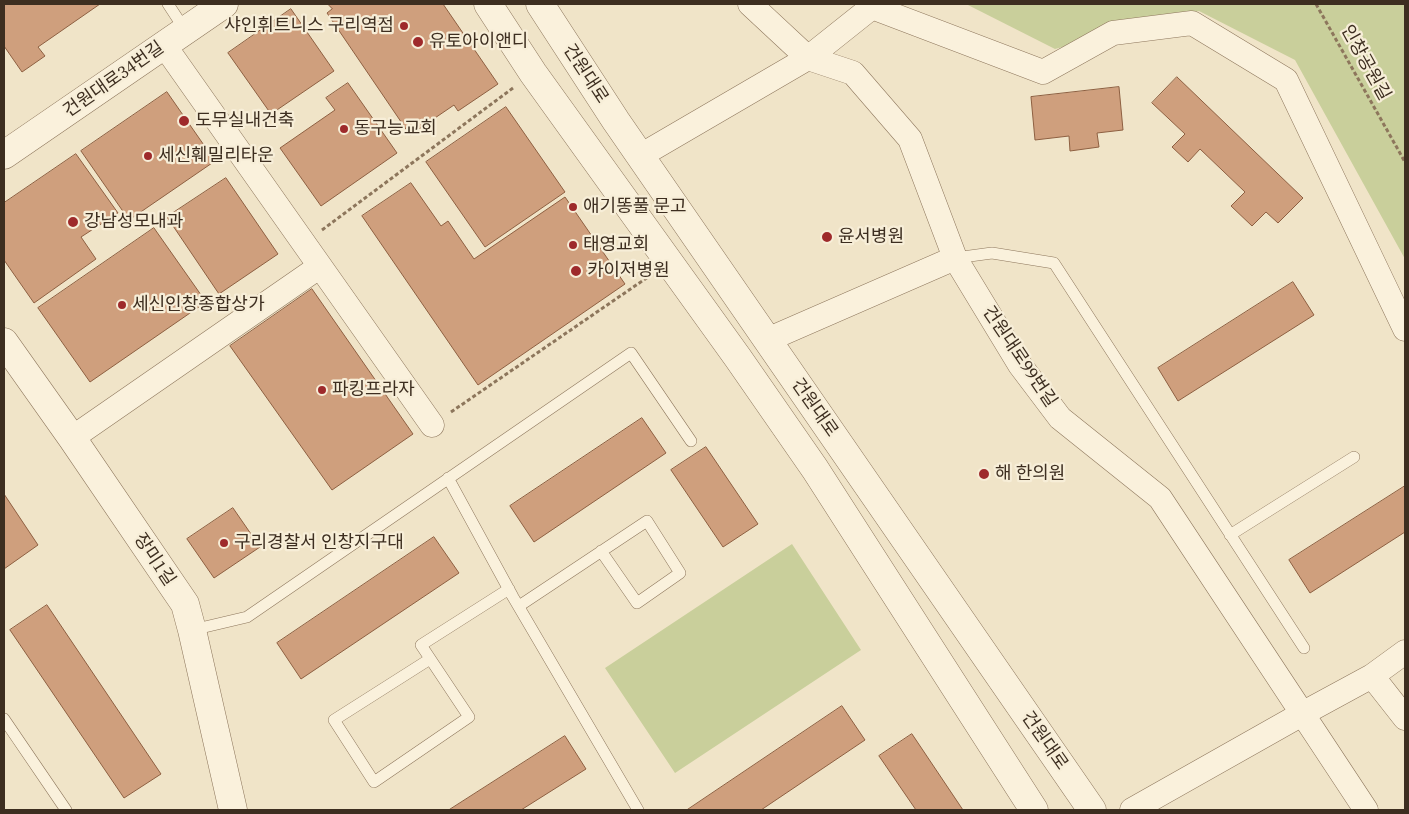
<!DOCTYPE html>
<meta charset="utf-8">
<style>
body{margin:0}
#map{position:relative;width:1409px;height:814px;overflow:hidden;background:#f0e4c8;font-family:"Source Serif 4",serif}
canvas{display:block}
.frame{position:absolute;inset:0;border:5px solid #3d2e20;pointer-events:none}
</style>
<div id="map">
<canvas width="1409" height="814"></canvas>
<div class="frame"></div>
</div>
<script>
const ctx = document.querySelector('canvas').getContext('2d');
ctx.lineJoin = 'round';
function fill(path, color) { ctx.fillStyle = color; ctx.fill(path, 'evenodd'); }
function stroke(path, color, width, dash) { ctx.strokeStyle = color; ctx.lineWidth = width; ctx.lineCap = dash ? 'butt' : 'round'; ctx.setLineDash(dash || []); ctx.stroke(path); }
function label(font, color, halo, rows, align = 'center') {
  ctx.font = font + ' "Source Serif 4","Noto Sans KR",serif'; ctx.lineWidth = 4.5; ctx.setLineDash([]); ctx.textBaseline = 'middle'; ctx.strokeStyle = halo; ctx.fillStyle = color; for (const [text, x, y, turn = 0] of rows) {
    ctx.save(); ctx.translate(x, y); ctx.rotate((+turn || 0) * Math.PI / 180); ctx.textAlign = isNaN(turn) ? turn : align; if (halo) ctx.strokeText(text, 0, 0); ctx.fillText(text, 0, 0); ctx.restore();
  }
}
fill(new Path2D(`
 M966,4H1405V259L1295,60L1199,11L1055,49Z
 M792,544L861,650L675,773L605,668Z`), '#c9cf9b');
const building = new Path2D(`
 M4,4H100L38,47L45,56L22,72L4,46Z
 M328,4H443L498,84L458,111L454,105L410,135L327,13L332,9Z
 M291,9L334,71L271,114L228,53Z
 M1177,77L1303,198L1278,223L1266,212L1252,226L1231,206L1245,192L1200,149L1188,162L1172,147L1185,134L1152,103Z
 M348,83L397,153L321,206L280,148L335,110L326,98Z
 M1119,87L1123,130L1097,133L1099,147L1070,151L1069,136L1035,140L1031,97Z
 M167,92L215,161L129,220L81,151Z
 M506,107L565,192L485,247L426,162Z
 M76,154L118,213L81,237L96,259L34,303L4,260V203Z
 M226,178L278,254L219,294L167,217Z
 M411,183L441,226L448,221L474,259L565,197L625,284L478,385L362,216Z
 M154,228L206,302L90,382L38,308Z
 M1293,282L1314,315L1178,401L1158,368Z
 M312,289L413,434L332,490L230,346Z
 M642,418L666,453L534,542L510,506Z
 M706,447L758,524L723,547L671,470Z
 M1405,486V532L1310,593L1289,560Z
 M4,494L38,545L4,569Z
 M233,508L260,547L214,578L187,539Z
 M434,537L459,573L301,679L277,643Z
 M47,605L161,774L124,798L10,630Z
 M842,706L865,740L761,810H687Z
 M912,734L963,810H916L879,756Z
 M565,736L586,769L521,810H449Z`);
fill(building, '#cf9f7d');
stroke(building, '#8d5f41', 1);
const service = new Path2D(`
 M168,4L185,30
 M955,258L992,253L1054,263L1304,648
 M448,478L513,597L638,810
 M1230,535L1354,457
 M519,606L647,521L680,573L637,603L601,551
 M192,630L247,617L631,353L691,441
 M430,659L334,720L374,782L469,717L421,645L509,589
 M4,719L66,810`);
const minor = new Path2D(`
 M750,4L808,58L853,73L910,139L955,258L1020,365L1060,418L1160,498L1366,810
 M164,45L432,425
 M640,156L808,58L872,7L1043,72L1113,33L1192,23L1286,80L1405,329
 M767,340L955,258
 M72,438L319,267
 M1372,676L1405,718
 M1132,810L1302,714L1372,676L1405,652`);
const tertiary = new Path2D(`
 M488,4L533,73L738,358L815,469L1034,810
 M540,4L616,121L1092,810
 M4,155L224,4
 M4,342L72,438L185,604L192,630L233,810`);
stroke(service, '#8d765c', 12);
stroke(minor, '#8d765c', 25);
stroke(tertiary, '#8d765c', 29);
stroke(new Path2D(`
 M1316,4L1405,162
 M322,230L513,88
 M451,412L648,277`), '#8d765c', 3, [4, 2.5]);
stroke(service, '#faf1dc', 11);
stroke(minor, '#faf1dc', 24);
stroke(tertiary, '#faf1dc', 28);
for (const [x, y, r, color] of [
 [404,26,5,"#9e2a2b"],
 [418,42,6,"#9e2a2b"],
 [184,121,6,"#9e2a2b"],
 [344,129,5,"#9e2a2b"],
 [148,156,5,"#9e2a2b"],
 [573,207,5,"#9e2a2b"],
 [73,222,6,"#9e2a2b"],
 [827,237,6,"#9e2a2b"],
 [573,245,5,"#9e2a2b"],
 [576,271,6,"#9e2a2b"],
 [122,305,5,"#9e2a2b"],
 [322,390,5,"#9e2a2b"],
 [984,474,6,"#9e2a2b"],
 [224,543,5,"#9e2a2b"]
]) { const dot = new Path2D(); dot.arc(x, y, r, 0, 2 * Math.PI); ctx.fillStyle = color; ctx.fill(dot); stroke(dot, '#f7eed8', 2); }
label('18px', '#3d2e20', '#f7eed8', [
 ["샤인휘트니스 구리역점",394,26,"right"],
 ["유토아이앤디",429,42],
 ["도무실내건축",195,121],
 ["동구능교회",354,129],
 ["세신훼밀리타운",158,156],
 ["애기똥풀 문고",583,207],
 ["강남성모내과",84,222],
 ["윤서병원",838,237],
 ["태영교회",583,245],
 ["카이저병원",587,271],
 ["세신인창종합상가",132,305],
 ["파킹프라자",332,390],
 ["해 한의원",995,474],
 ["구리경찰서 인창지구대",234,543]
], 'left');
label('18px', '#3d2e20', '#f7eed8', [
 ["인창공원길",1365,63,61],
 ["건원대로",585,74,57],
 ["건원대로34번길",114,80,-35],
 ["건원대로99번길",1019,357,56],
 ["건원대로",814,408,55],
 ["장미1길",154,560,56],
 ["건원대로",1044,741,55]
]);
</script>
